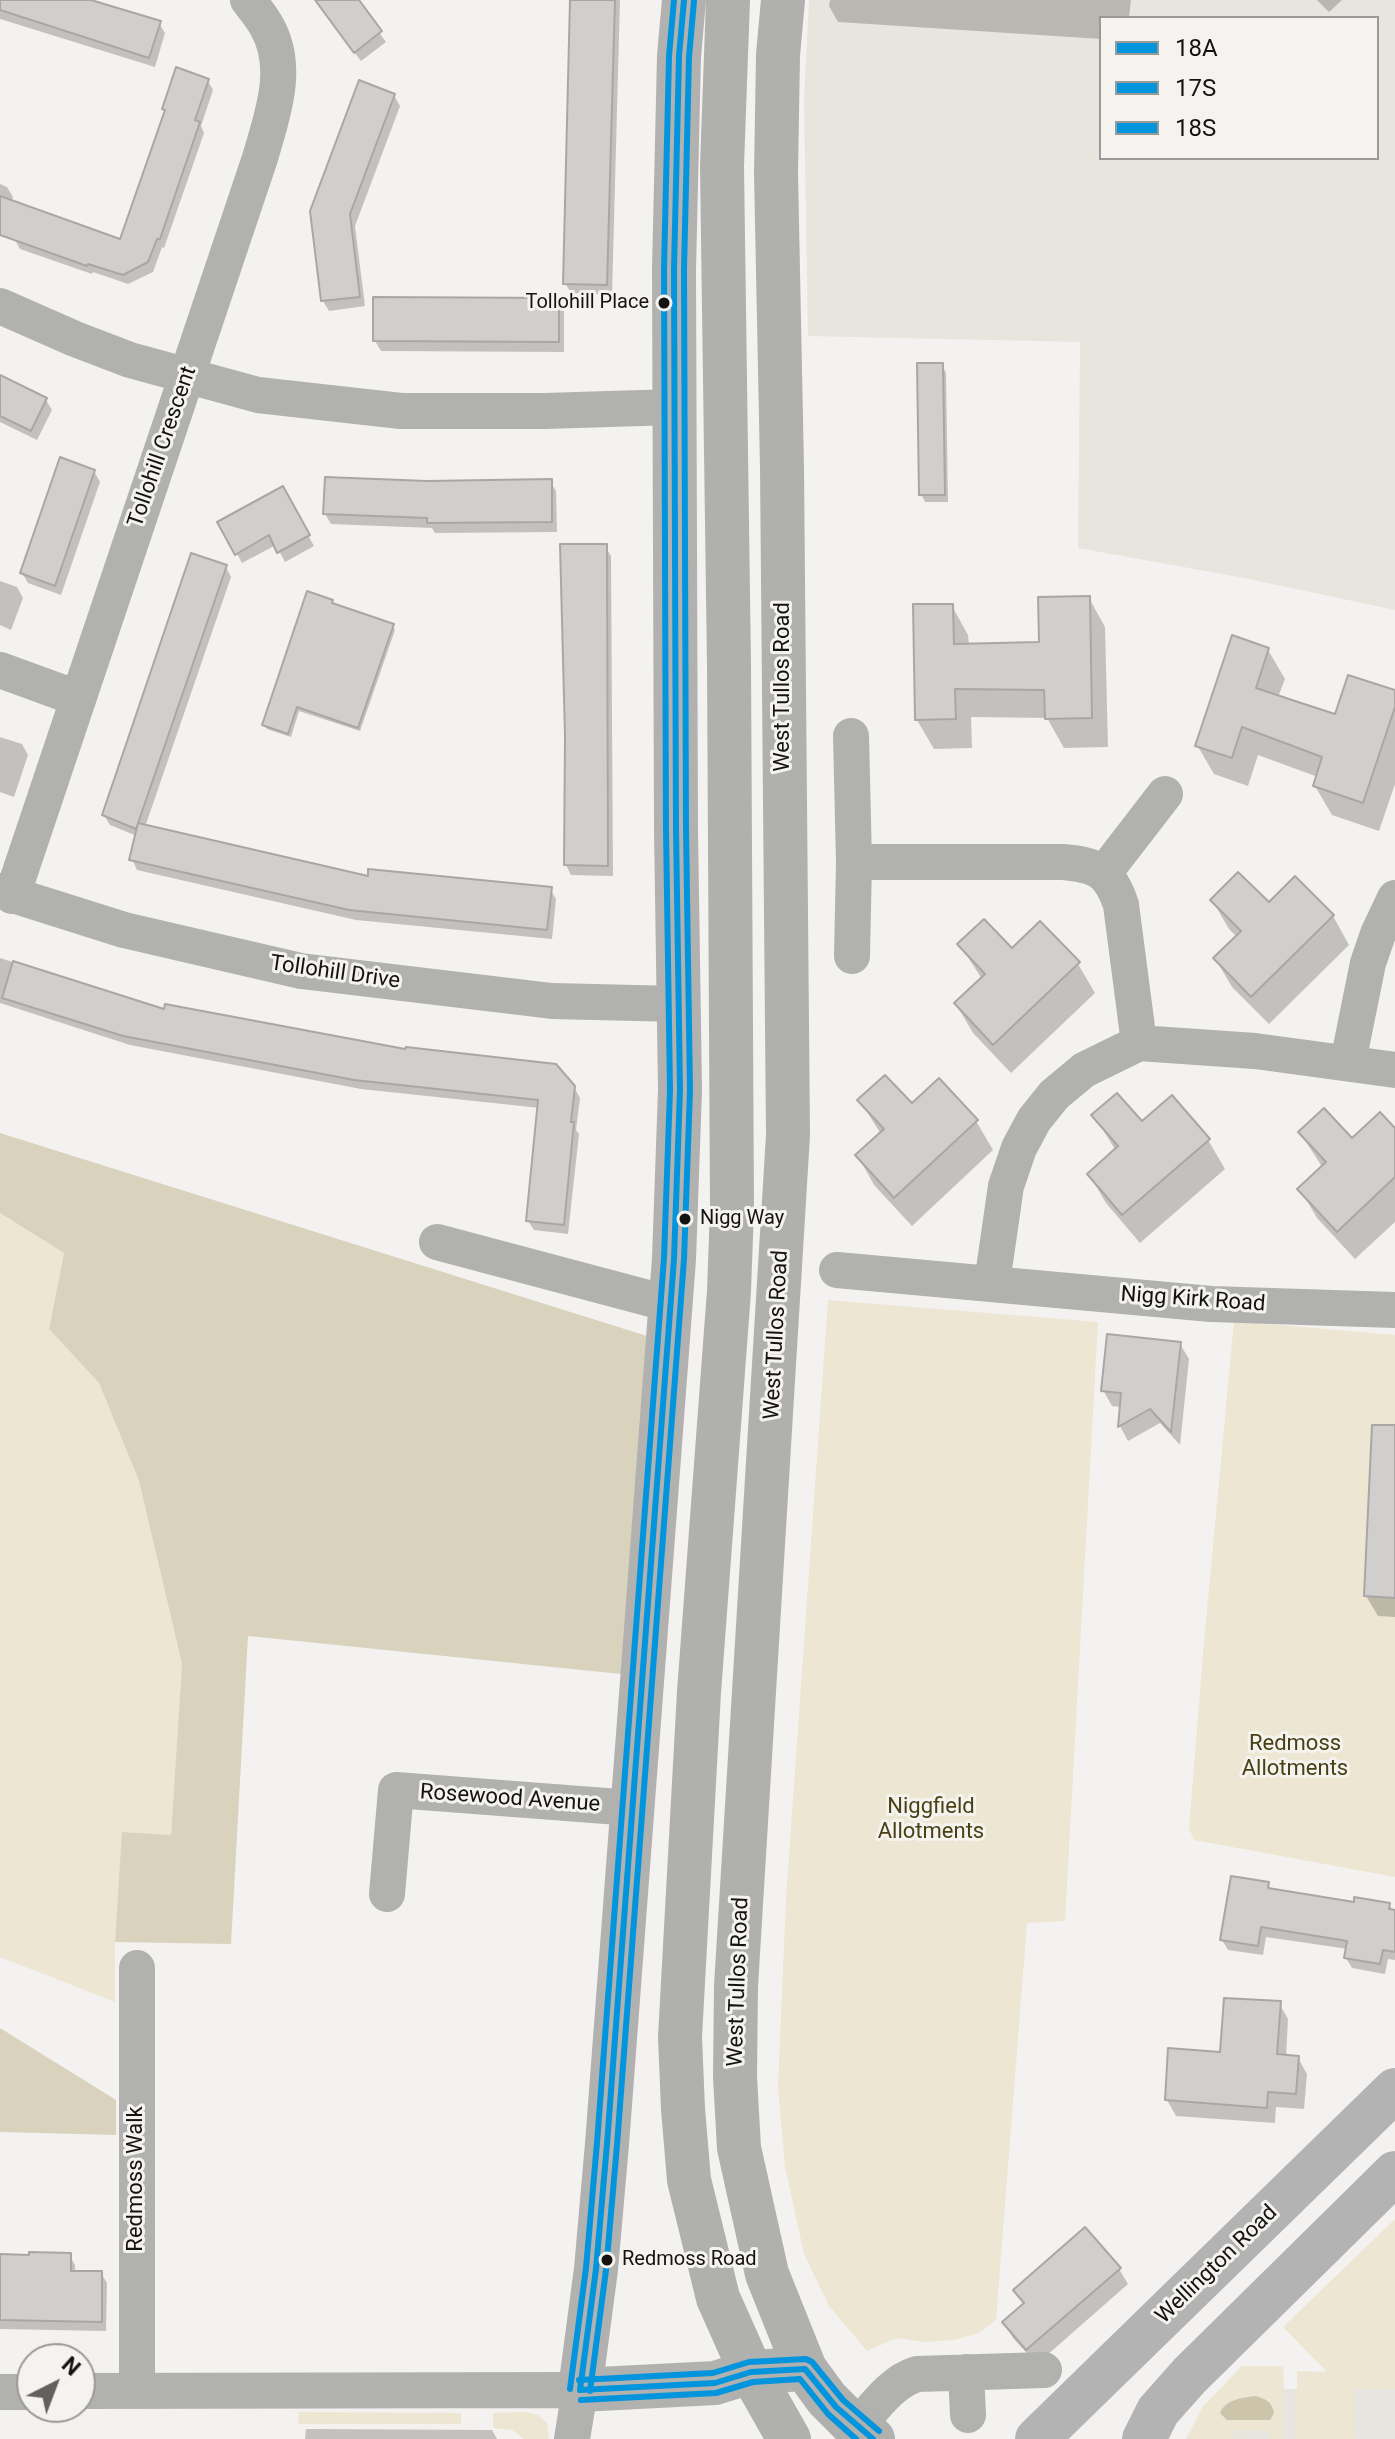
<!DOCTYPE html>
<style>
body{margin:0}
#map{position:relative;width:1395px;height:2439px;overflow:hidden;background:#f4f2f0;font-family:Roboto,sans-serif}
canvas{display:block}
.legend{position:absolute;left:1099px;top:16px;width:280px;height:144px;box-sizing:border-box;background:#f5f3ef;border:2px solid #9b9997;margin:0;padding:10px 14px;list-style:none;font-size:24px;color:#141312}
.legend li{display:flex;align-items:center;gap:16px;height:40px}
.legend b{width:40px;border:2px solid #9b9997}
.north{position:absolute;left:16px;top:2343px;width:80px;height:80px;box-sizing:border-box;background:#f5f3ef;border:2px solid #9b9997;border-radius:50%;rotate:42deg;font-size:22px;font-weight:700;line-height:32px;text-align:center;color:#141312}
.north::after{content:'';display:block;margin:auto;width:28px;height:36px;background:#626160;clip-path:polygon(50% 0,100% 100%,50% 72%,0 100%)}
</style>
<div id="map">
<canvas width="1395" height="2439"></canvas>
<ul class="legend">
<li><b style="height:10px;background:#0295dd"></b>18A</li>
<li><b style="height:10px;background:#0295dd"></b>17S</li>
<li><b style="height:10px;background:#0295dd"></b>18S</li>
</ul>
<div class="north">N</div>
</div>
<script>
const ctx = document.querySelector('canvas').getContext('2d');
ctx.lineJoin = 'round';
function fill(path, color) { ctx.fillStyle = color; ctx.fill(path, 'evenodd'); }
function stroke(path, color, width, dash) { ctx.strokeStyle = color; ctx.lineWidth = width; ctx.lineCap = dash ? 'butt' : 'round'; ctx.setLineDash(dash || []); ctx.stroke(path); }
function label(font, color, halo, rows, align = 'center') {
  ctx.font = font + ' Roboto,sans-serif'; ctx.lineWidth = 6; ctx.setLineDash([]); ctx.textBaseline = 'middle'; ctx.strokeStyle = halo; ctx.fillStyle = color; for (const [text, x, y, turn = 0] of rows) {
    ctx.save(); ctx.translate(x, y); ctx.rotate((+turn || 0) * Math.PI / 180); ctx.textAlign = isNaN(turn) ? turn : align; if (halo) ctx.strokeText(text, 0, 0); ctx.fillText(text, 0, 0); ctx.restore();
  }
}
fill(new Path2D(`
 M809,0H1395V610L1244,578L1078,548L1080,342L808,336L804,100ZM1101,18H1377V158H1101Z
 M1242,2366H1283L1284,2389H1395V2439H1186L1203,2407Z`), '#e8e5de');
fill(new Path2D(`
 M0,1213L64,1253L49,1329L99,1383L139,1481L182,1664L171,1836L123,1832L115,1942V2002L0,1957Z
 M828,1300L1098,1322L1065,1921L1027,1923L996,2320L979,2333L954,2340L924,2342L897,2338L867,2351L829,2306L804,2254L785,2167L778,2087L786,1899Z
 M1234,1321L1395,1335V1877L1194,1840L1189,1828L1204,1642Z
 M1395,2219V2389H1354L1355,2439H1297V2371L1327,2372L1283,2327Z
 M1242,2366H1283V2439H1270V2430H1233V2439H1186L1203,2407Z
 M299,2412L461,2413V2424H298Z
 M526,2412L538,2415L547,2423L549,2439H524L512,2430L493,2428V2413Z`), '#ede6d2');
fill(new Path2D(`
 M0,1133L647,1336L621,1674L248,1636L231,1944L115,1942L122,1832L171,1835L182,1664L139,1481L99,1383L49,1329L64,1253L0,1213Z
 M0,2028L116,2100V2135L0,2132Z`), '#d9d3be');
fill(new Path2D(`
 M1256,2396C1266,2399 1272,2402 1274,2413L1270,2420H1227L1220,2413C1226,2399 1242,2398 1256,2396Z`), '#ccc4ab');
fill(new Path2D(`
 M0,0H85L159,23L165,33L155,67L0,19Z
 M315,0H356L386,42L361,61Z
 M573,0H620L612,295L571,293L565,283Z
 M830,0H1131L1129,18H1101V39L838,22L829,6Z
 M1317,0H1342L1329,12Z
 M208,81L213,90L201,126L204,133L164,248L162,247L153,272L128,284L93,272L92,274L20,249L15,240L121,241L166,113L164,108Z
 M394,95L400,106L355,226L365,306L329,311L323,301L312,212Z
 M0,184L7,187L13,197L2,230L0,229Z
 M558,300L564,311V352L381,351L375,341Z
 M942,365L946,373L948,502H925L921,494Z
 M0,377L46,400L52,410L37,440L0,422Z
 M94,471L100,482L61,595L28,583L22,573Z
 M550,481L556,491L557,532L435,533L432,528L331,524L325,514L427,483Z
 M282,489L314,546L285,562L276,545L242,563L220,523Z
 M605,546L611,556L613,876L571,875L566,865Z
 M226,567L231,577L145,827L370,878L550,889L556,899L552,939L356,920L137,870L132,859L137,836L110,825L104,815Z
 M0,581L17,587L23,598L11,630L0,625Z
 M1089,598L1105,627L1108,747L1064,748L1047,718L971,717L972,748L934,749L917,720L952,606L968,635L969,645L1041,644Z
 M332,602L334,606L392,625L395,630L360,731L299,711L291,737L267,729L265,725Z
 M1268,650L1285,679L1278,697L1336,717L1395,692V784L1379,831L1332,815L1315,786L1318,777L1258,755L1248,786L1214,774L1197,745Z
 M0,737L22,744L28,755L14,797L0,792Z
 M1212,900L1269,905L1333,916L1349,945L1269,1024L1232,987L1215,958L1237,937L1229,929Z
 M1040,924L1078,964L1095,993L1011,1073L973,1033L956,1004L982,979L960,945L1012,951Z
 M0,958L166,1011L407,1051L574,1087L580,1098L576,1130L579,1134L568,1234L534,1230L528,1221L540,1108L361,1089L130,1045L0,1003Z
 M860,1101L912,1106L976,1121L993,1150L912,1226L874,1185L858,1156L881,1134Z
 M1094,1115L1208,1140L1225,1169L1140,1243L1106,1203L1089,1174L1116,1151Z
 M1395,1131V1222L1355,1259L1317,1218L1300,1189L1323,1168L1300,1133L1352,1141Z
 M1180,1344L1189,1359L1180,1445L1160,1423L1128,1441L1120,1426L1122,1407L1112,1406L1103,1390Z
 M1395,1478V1617L1378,1616L1366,1596Z
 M1267,1884L1271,1890L1355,1905H1389L1395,1912V1960L1388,1959L1385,1974L1352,1968L1346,1958L1348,1949L1266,1937L1263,1955L1228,1950L1222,1940Z
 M1279,2003L1288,2019L1286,2057L1298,2058L1307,2074L1304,2109L1276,2107L1275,2123L1176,2116L1167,2100Z
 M69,2255L75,2265V2273H101L107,2283L106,2331L0,2329V2256Z
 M1119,2269L1128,2284L1037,2364L1013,2338L1004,2322L1024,2305L1015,2290Z
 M306,2429L492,2430L497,2439H305Z`), '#0003');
const building = new Path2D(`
 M0,0H91L161,21L149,58L0,10Z
 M315,0H359L382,31L354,53Z
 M570,0H615L607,285L563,284Z
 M176,67L209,79L195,120L200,122L160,239H157L148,262L123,275L88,264L87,266L0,235V196L120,239L165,110L162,109Z
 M359,80L395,94L350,214L360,297L321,301L310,211Z
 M373,297L559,298V342L373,341Z
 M917,363H943L945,495H919Z
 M0,375L47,398L31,431L0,416Z
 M60,457L95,470L55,586L20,573Z
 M325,477L427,481L552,479V522L427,523V518L323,514Z
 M283,486L310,535L277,553L269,535L235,555L217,522Z
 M560,544H607L608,866L564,865L565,736Z
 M191,553L227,565L136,829L102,815Z
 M307,591L333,600L332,603L394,624L358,728L297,707L288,734L262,725Z
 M1090,596L1092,718L1045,719L1044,690L955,689L956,719L915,720L913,604H953L954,644L1039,642L1038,597Z
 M1232,635L1269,648L1256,688L1301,703L1335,714L1348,675L1395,690V707L1363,803L1313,786L1322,757L1242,727L1232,758L1195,746Z
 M138,823L368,876V869L552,887L547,930L349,910L129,860Z
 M1238,872L1269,902L1295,876L1334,915L1251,997L1213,958L1241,931L1210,900Z
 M984,919L1012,948L1040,921L1080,962L993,1045L954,1003L985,974L957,944Z
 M13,961L164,1009L165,1004L405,1049L406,1047L556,1064L575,1086L571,1122H574L564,1225L526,1221L538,1100L354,1080L123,1036L2,998Z
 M885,1075L912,1103L939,1078L978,1120L894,1198L855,1155L884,1129L857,1100Z
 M1117,1093L1142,1121L1172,1095L1210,1139L1122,1215L1087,1174L1118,1146L1091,1115Z
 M1324,1108L1352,1138L1380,1112L1395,1128V1177L1337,1232L1297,1189L1326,1162L1298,1132Z
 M1107,1334L1181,1342L1171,1432L1150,1409L1118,1427L1121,1393L1101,1391Z
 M1372,1425H1395V1598L1364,1596Z
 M1231,1876L1269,1882L1268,1888L1354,1902V1897L1390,1903L1389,1909L1395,1910V1952L1383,1950L1380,1964L1344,1958L1347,1941L1261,1927L1258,1946L1220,1940Z
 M1224,1998L1281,2001L1277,2054L1299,2056L1296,2094L1268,2092L1267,2108L1165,2100L1168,2048L1220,2052Z
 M1085,2227L1121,2268L1026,2350L1002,2322L1024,2303L1013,2290Z
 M29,2252L71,2253V2271H102V2322L0,2320V2254L29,2255Z`);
fill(building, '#d0cfce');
stroke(building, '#a8a7a6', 2);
stroke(new Path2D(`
 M0,306L75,339L130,360L258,395L401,411H544L675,407
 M0,670L77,698
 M851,736L854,862L852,956
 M854,862H1063C1097,865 1110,871 1121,905L1139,1043
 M1104,873L1165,794
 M0,891L124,930L301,971L552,1001L678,1004
 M12,896L260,158C272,116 291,67 266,25C261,16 254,8 248,0
 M1348,1062L1368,963L1378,934L1395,898
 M437,1242L670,1304
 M837,1270L1211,1304L1395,1310
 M992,1283L1006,1186L1019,1148L1034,1120L1054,1095L1084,1070L1139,1043L1255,1051L1395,1070
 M387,1894L396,1790L632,1808
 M966,2372L968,2415
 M137,2390V1968
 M80,2391L580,2390L572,2439
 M0,2392H32
 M856,2428C874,2408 891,2382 917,2374L1044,2370`), '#b1b1b0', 36);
stroke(new Path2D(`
 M684,0L679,56L674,269L676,829L680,1090L674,1259L607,2144L596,2269L580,2390L715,2383L751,2372L805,2369`), '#b1b1b0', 44);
stroke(new Path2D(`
 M728,0L722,166L729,665L732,1209L729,1291L699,1692L680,2037L683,2109L689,2180L718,2298L751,2372L789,2439
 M783,0L778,55L776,173L782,468L788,1135L736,1986L735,2077L739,2148L767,2274L805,2369L827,2399L856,2428L873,2439`), '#b0b0af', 44);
stroke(new Path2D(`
 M1037,2439L1395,2090
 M1144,2439L1158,2411L1190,2375L1395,2173`), '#b3b3b4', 44);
stroke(new Path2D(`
 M580,2390L596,2269L607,2144L674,1259L680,1090L676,829L674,269L679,56L684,0
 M580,2390L715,2383L751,2372L805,2369L836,2407L873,2439`), '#0295dd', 6);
stroke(new Path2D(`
 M590,2391L606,2270L617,2145L684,1259L690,1090L686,829L684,269L689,57L694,1
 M581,2400L716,2393L753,2382L800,2379L828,2414L856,2439`), '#0295dd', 6);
stroke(new Path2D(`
 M579,2380L713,2373L749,2362L806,2359L812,2362L843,2400L879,2431
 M570,2389L586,2268L597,2143L664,1258L670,1090L666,829L664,269L669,56L674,0`), '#0295dd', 6);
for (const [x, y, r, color] of [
 [664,303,7,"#141312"],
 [685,1219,7,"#141312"],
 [607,2260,7,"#141312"]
]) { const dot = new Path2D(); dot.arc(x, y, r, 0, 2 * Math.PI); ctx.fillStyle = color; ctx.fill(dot); stroke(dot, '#f5f3ef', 3); }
label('20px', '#141312', '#f5f3ef', [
 ["Tollohill Place",649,303,"right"],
 ["Nigg Way",700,1219],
 ["Redmoss Road",622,2260]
], 'left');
label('22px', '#141312', '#f5f3ef', [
 ["Tollohill Crescent",163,447,-71],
 ["West Tullos Road",783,687,-90],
 ["Tollohill Drive",335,973,8],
 ["Nigg Kirk Road",1193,1300,4],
 ["West Tullos Road",777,1335,-87],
 ["Rosewood Avenue",510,1799,4],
 ["West Tullos Road",739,1982,-88],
 ["Redmoss Walk",136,2179,-90],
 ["Wellington Road",1217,2265,-44]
]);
label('22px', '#4b4014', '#f5f3ef', [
 ["Redmoss",1295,1744],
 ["Allotments",1295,1769],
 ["Niggfield",931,1807],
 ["Allotments",931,1832]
]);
</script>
